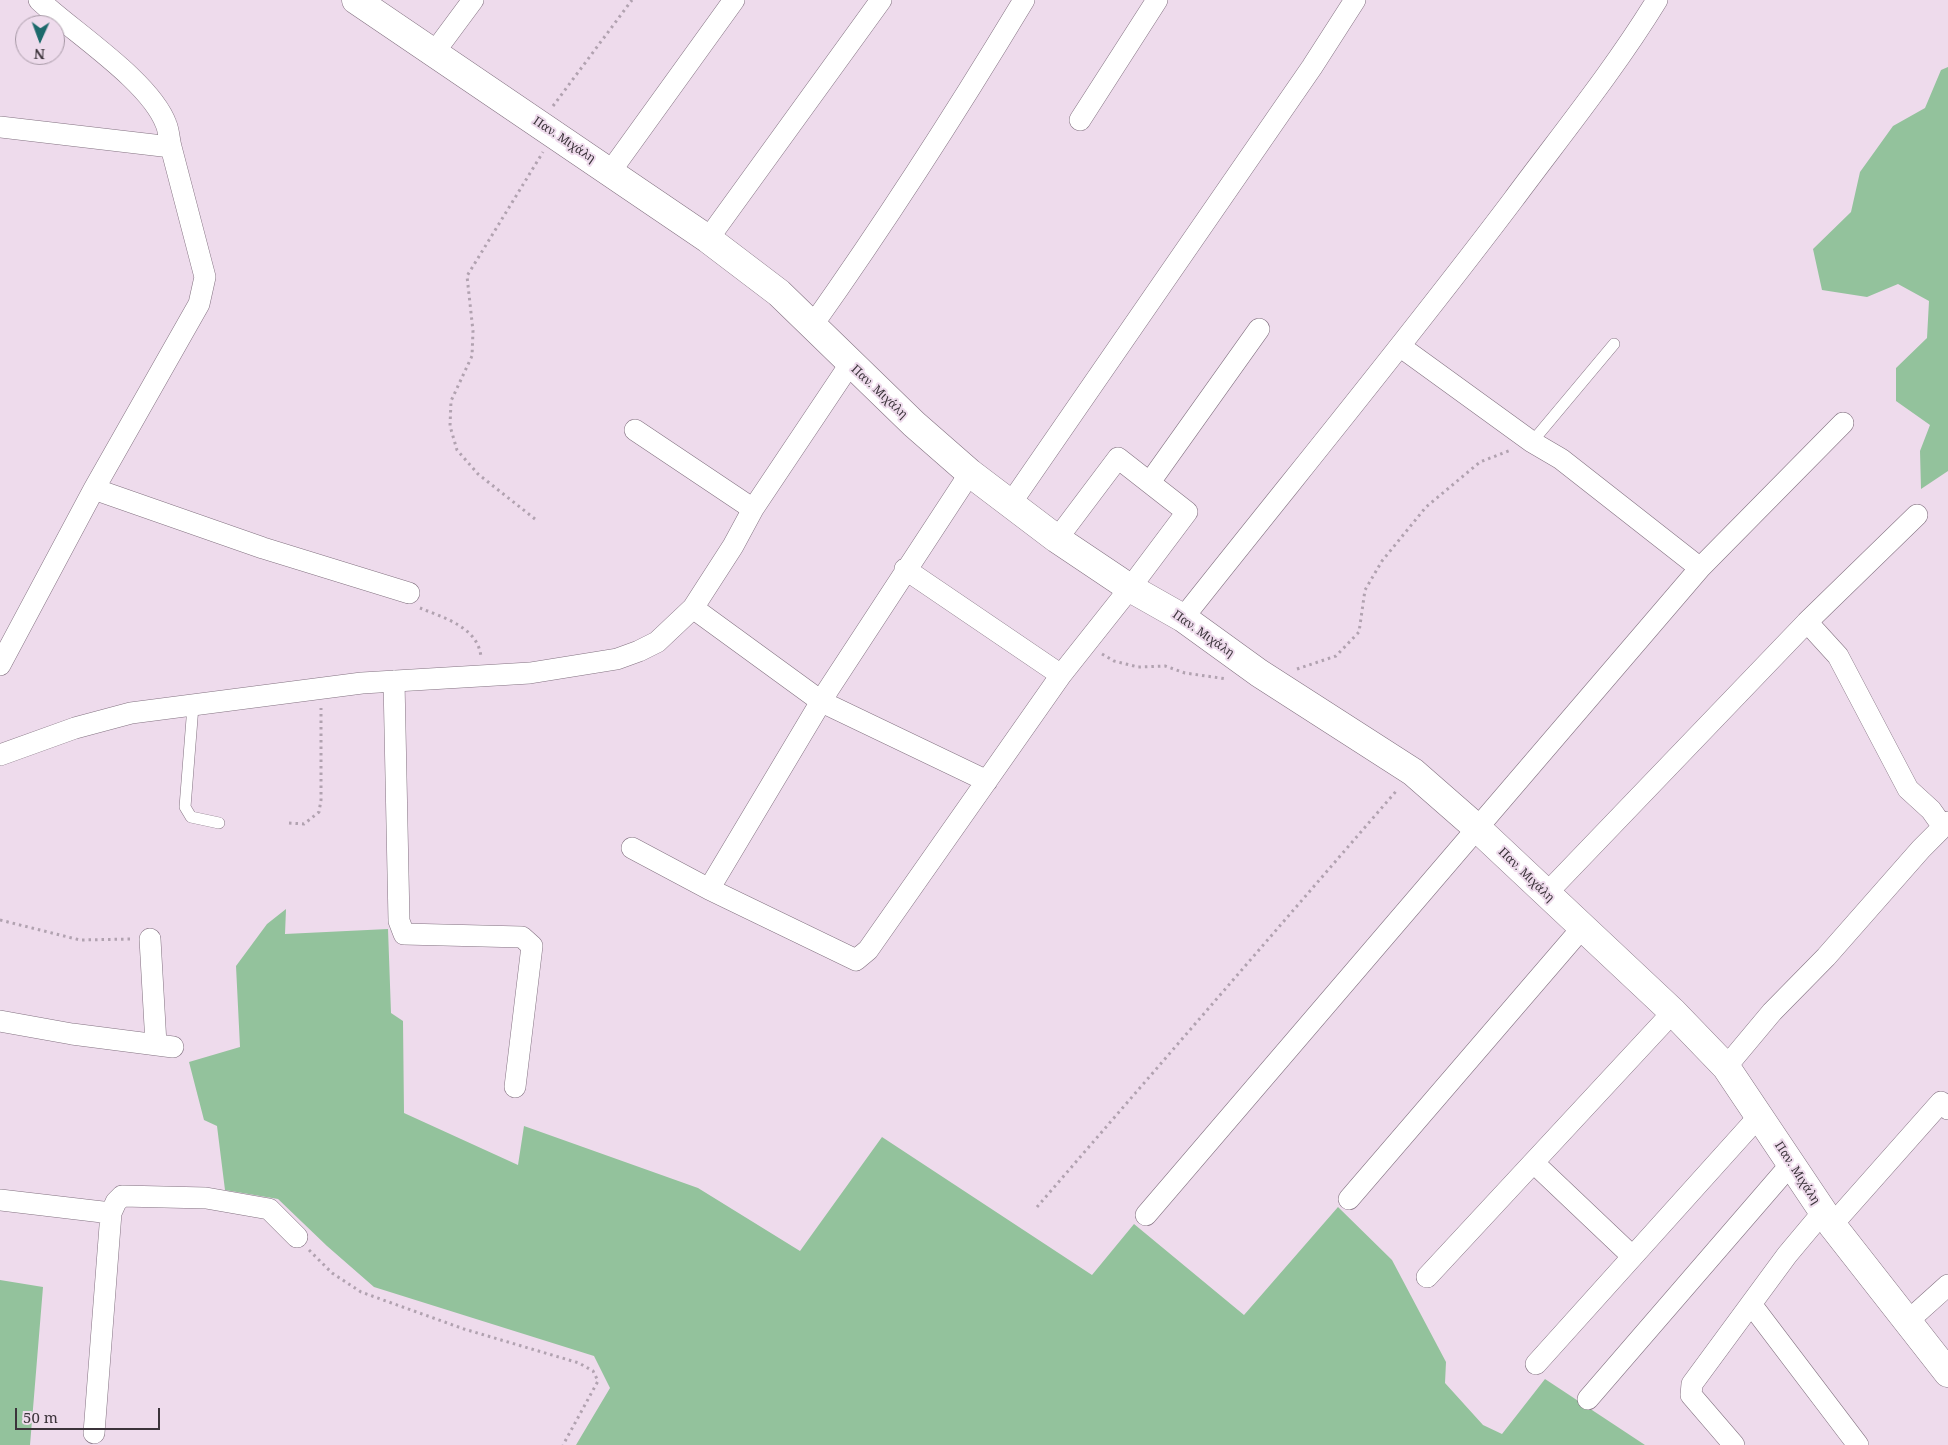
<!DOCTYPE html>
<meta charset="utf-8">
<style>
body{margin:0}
#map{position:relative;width:1948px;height:1445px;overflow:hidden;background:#eedbec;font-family:"Noto Serif",serif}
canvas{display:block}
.north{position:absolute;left:15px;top:15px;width:50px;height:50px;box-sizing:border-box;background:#eedbec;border:1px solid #a698a5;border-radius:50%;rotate:182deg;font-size:14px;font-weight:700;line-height:20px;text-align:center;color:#3b333a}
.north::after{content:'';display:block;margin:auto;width:18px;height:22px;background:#1c696b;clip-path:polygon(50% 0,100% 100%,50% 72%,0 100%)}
.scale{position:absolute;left:15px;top:1408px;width:145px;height:22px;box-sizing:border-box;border:2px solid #3b333a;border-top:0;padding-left:6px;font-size:15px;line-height:18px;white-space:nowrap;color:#3b333a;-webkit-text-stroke:4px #eedbec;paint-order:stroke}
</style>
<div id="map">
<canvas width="1948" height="1445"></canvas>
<div class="north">N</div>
<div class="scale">50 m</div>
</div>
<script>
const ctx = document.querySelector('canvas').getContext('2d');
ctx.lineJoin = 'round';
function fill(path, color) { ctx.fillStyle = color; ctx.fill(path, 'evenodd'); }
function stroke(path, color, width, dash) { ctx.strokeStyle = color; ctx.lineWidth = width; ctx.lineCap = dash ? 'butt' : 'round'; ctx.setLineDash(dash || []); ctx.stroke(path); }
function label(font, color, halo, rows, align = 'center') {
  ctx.font = font + ' "Noto Serif",serif'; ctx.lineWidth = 4; ctx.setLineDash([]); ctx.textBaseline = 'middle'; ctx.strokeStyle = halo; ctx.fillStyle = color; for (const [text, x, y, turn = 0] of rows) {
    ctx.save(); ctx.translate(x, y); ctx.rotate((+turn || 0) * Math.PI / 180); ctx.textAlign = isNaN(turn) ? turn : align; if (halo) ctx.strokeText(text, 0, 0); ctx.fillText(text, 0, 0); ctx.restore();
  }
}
fill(new Path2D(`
 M1948,67V471L1921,489L1920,451L1930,425L1896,401V368L1927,338L1929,301L1898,284L1867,297L1822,290L1813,249L1851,212L1860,172L1893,126L1925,108L1941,70Z
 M286,909L285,934L388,929L391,1013L403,1021L404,1113L518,1165L524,1126L698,1188L800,1251L882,1137L1092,1275L1134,1224L1244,1315L1338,1207L1392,1260L1446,1362L1445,1383L1483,1425L1502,1434L1545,1379L1645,1445H576L610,1388L594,1356L374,1287L327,1246L278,1199L225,1190L217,1126L204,1120L189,1062L240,1047L236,966L267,924Z
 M0,1280L43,1287L30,1445H0Z`), '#93c29c');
const lane = new Path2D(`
 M1532,442L1614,344
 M193,706L185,807L191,817L219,823`);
const street = new Path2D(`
 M39,0C73,32 150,81 166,124C169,131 169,139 171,147
 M433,54L473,0
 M1080,120L1157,0
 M0,127L171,147L205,277L199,304L94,489
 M610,172L734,0
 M708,239L881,0
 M812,326C887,220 957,111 1024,0
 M1401,347L1532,442L1561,459L1700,568
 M635,430L753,509
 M1150,482L1259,329
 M1011,503L1312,67L1355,0
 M905,569L1061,675
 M693,608L822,702L987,781
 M1183,618C1293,479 1406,342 1513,200C1562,134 1614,70 1657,0
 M1807,622L1838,656L1908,789L1931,810L1943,827
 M0,665L94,489L263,548L409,593
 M394,681L399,921L404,934L522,937L532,946L515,1087
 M0,755L75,728L131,713L362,683L530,673L617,659L639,651L657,642L693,608L733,546L753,509L850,364
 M632,848L709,889L856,960L868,950L1061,675L1130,588L1187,512L1118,458L1057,539
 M709,889L828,690L970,473
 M1546,894L1807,622L1917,515
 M150,939L156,1044
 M0,1021L72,1034L173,1047
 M1726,1067L1772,1012L1826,957L1921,849L1948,822
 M1534,1163L1632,1256
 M1349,1199L1582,928
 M0,1200L111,1213L116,1202L122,1196L206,1198L269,1209L297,1237
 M1146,1215L1700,568L1843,423
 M1832,1225L1941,1102L1948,1109
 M1427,1277L1673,1012
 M1751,1304L1858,1445
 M1908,1321L1948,1285
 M1536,1364L1760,1115
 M1588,1399L1791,1164
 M94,1433L111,1213
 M1734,1445L1691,1395L1692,1384L1787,1255L1823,1212`);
const secondary = new Path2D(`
 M356,0L708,239L779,293L914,424L970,473L1057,539L1130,588L1183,618L1259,673L1413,772L1477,828L1673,1012L1726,1067L1832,1225L1948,1373`);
stroke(lane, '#837281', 12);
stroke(street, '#837281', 22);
stroke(secondary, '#837281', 29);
stroke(new Path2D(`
 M553,106L632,0
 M535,519L478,474L457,450L450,426L451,401L472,356L473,331L467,276L543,152
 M420,608C444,618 478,627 481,657
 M1102,654L1114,661L1138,667L1165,666L1185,673L1227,679
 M1297,669L1336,656L1359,632L1365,590L1382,561L1426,507L1480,462L1511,450
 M289,823L304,824L319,812L321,800V708
 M0,920L80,940L132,939
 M1037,1207L1398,789
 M309,1250L332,1273L361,1292L464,1329L579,1363L593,1371L598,1381L563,1445`), '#b1a2b0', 3, [2.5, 4]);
stroke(lane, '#fff', 11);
stroke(street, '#fff', 21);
stroke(secondary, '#fff', 28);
label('12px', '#3b333a', '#eedbec', [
 ["Παν. Μιχάλη",564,140,34],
 ["Παν. Μιχάλη",879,392,43],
 ["Παν. Μιχάλη",1203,634,35],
 ["Παν. Μιχάλη",1526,875,44],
 ["Παν. Μιχάλη",1797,1173,57]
]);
</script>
